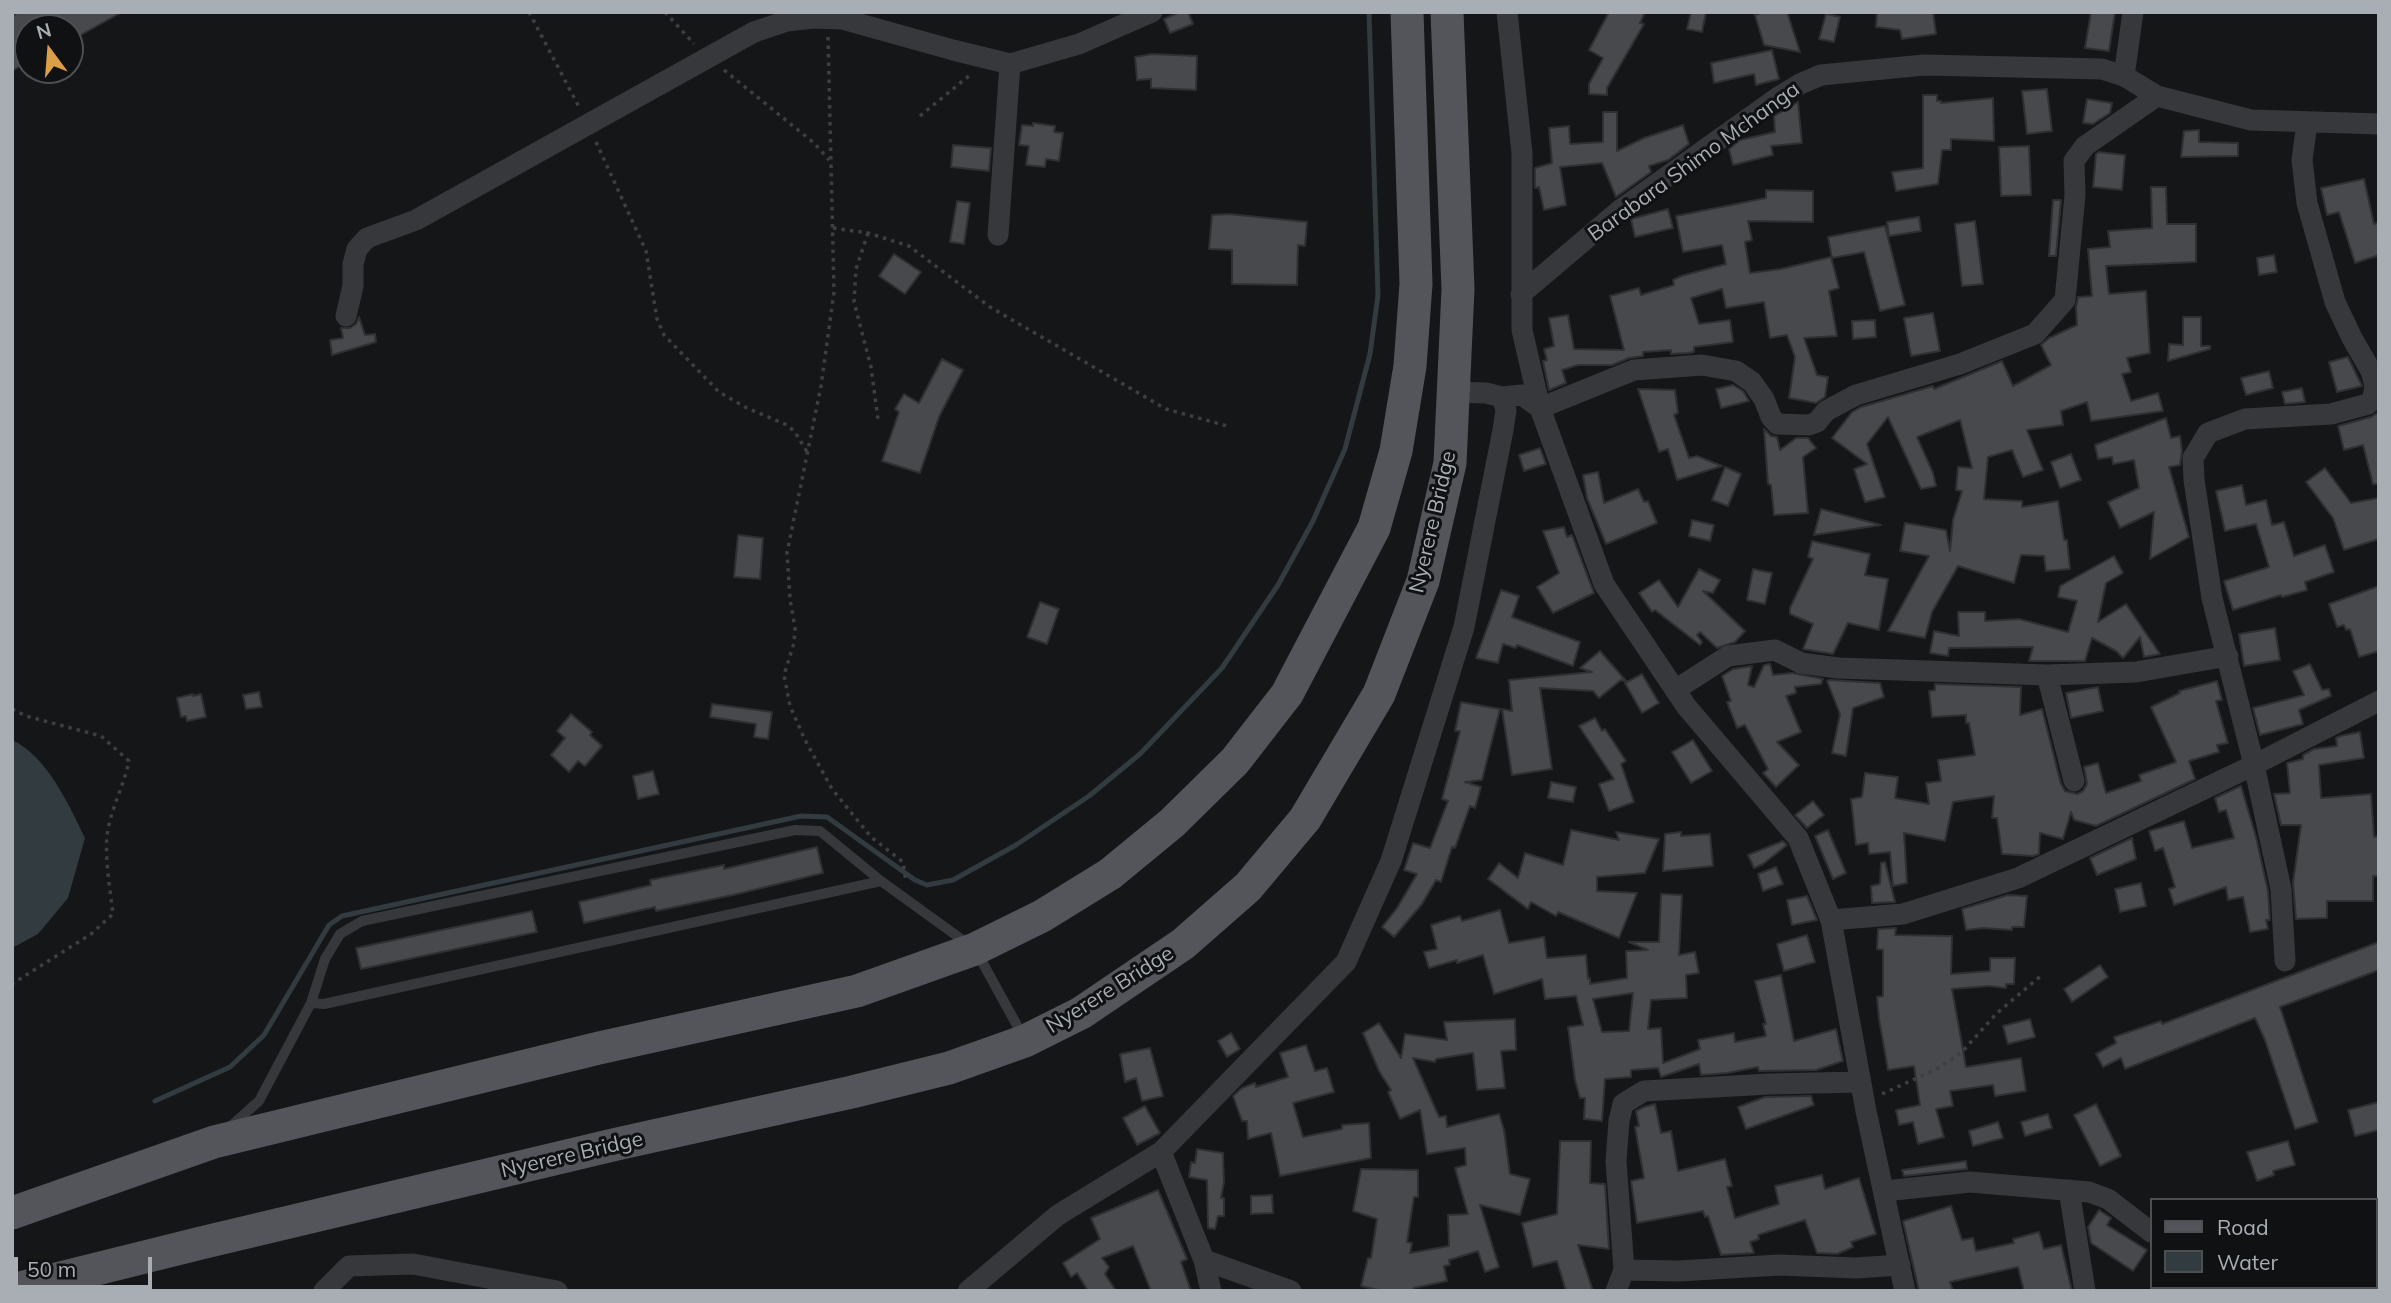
<!DOCTYPE html>
<style>
body{margin:0}
#map{position:relative;width:2391px;height:1303px;overflow:hidden;background:#151617;font-family:Mulish,sans-serif}
canvas{display:block}
.frame{position:absolute;inset:0;border:14px solid #a9aeb5;pointer-events:none}
.legend{position:absolute;left:2150px;top:1198px;width:228px;height:91px;box-sizing:border-box;background:#101112;border:2px solid #4d5053;margin:0;padding:9px 12px;list-style:none;font-size:21px;color:#a9aeb5}
.legend li{display:flex;align-items:center;gap:14px;height:35px}
.legend b{width:35px;border:2px solid #4d5053}
.north{position:absolute;left:14px;top:14px;width:70px;height:70px;box-sizing:border-box;background:#101112;border:2px solid #4d5053;border-radius:50%;rotate:344deg;font-size:19px;font-weight:700;line-height:28px;text-align:center;color:#a9aeb5}
.north::after{content:'';display:block;margin:auto;width:24px;height:32px;background:#dc9f49;clip-path:polygon(50% 0,100% 100%,50% 72%,0 100%)}
.scale{position:absolute;left:14px;top:1257px;width:138px;height:32px;box-sizing:border-box;border:4px solid #a9aeb5;border-top:0;padding-left:9px;font-size:21px;line-height:24px;white-space:nowrap;color:#a9aeb5;-webkit-text-stroke:5px #101112;paint-order:stroke}
</style>
<div id="map">
<canvas width="2391" height="1303"></canvas>
<div class="frame"></div>
<ul class="legend">
<li><b style="height:9px;background:#53555a"></b>Road</li>
<li><b style="height:19px;background:#323b40"></b>Water</li>
</ul>
<div class="north">N</div>
<div class="scale">50 m</div>
</div>
<script>
const ctx = document.querySelector('canvas').getContext('2d');
ctx.lineJoin = 'round';
function fill(path, color) { ctx.fillStyle = color; ctx.fill(path, 'evenodd'); }
function stroke(path, color, width, dash) { ctx.strokeStyle = color; ctx.lineWidth = width; ctx.lineCap = dash ? 'butt' : 'round'; ctx.setLineDash(dash || []); ctx.stroke(path); }
function label(font, color, halo, rows, align = 'center') {
  ctx.font = font + ' Mulish,sans-serif'; ctx.lineWidth = 6; ctx.setLineDash([]); ctx.textBaseline = 'middle'; ctx.strokeStyle = halo; ctx.fillStyle = color; for (const [text, x, y, turn = 0] of rows) {
    ctx.save(); ctx.translate(x, y); ctx.rotate((+turn || 0) * Math.PI / 180); ctx.textAlign = isNaN(turn) ? turn : align; if (halo) ctx.strokeText(text, 0, 0); ctx.fillText(text, 0, 0); ctx.restore();
  }
}
fill(new Path2D(`
 M12,740C47,756 69,805 85,838L68,898L38,934L12,948Z`), '#323b40');
stroke(new Path2D(`
 M155,1101L230,1067L264,1035L329,925L342,916L801,816L827,817L915,880L927,885L953,880L1016,845L1089,796L1140,754L1222,668L1278,585L1313,521L1345,449L1370,354L1378,295L1369,12`), '#323b40', 5);
const building = new Path2D(`
 M19,12H122L70,41V28H28V62L12,71V16Z
 M1180,12H1188L1193,24L1170,33L1164,19Z
 M1609,12H1645L1640,23L1644,24L1607,88V95L1589,94V84L1603,58L1589,50Z
 M1691,12H1706L1702,32L1687,29Z
 M1764,12H1787L1800,52L1764,45L1755,15Z
 M1877,12H1933L1936,34L1902,39L1900,30L1876,27Z
 M2091,12H2115L2109,51L2085,48Z
 M1826,14L1840,17L1834,42L1819,39Z
 M1772,50L1779,79L1756,85L1754,74L1714,83L1711,63Z
 M1152,54L1197,56L1196,90L1151,88V79L1137,80L1135,57Z
 M2047,89L2052,131L2027,134L2022,91Z
 M1923,95H1937V101H1941V103L1993,98L1994,141L1951,139V150H1942L1938,184L1896,191L1892,172L1923,168Z
 M2087,99L2112,103L2110,113L2093,124L2083,123Z
 M1798,102L1802,143L1771,146L1773,155L1733,165L1729,149L1740,140L1775,132L1774,116Z
 M1603,112H1617V151L1644,138L1683,125L1689,144L1668,160L1649,166L1651,172L1616,197L1602,163L1560,167L1566,205L1544,210L1539,187L1535,188V168L1552,163L1549,128L1569,126L1570,144L1603,142Z
 M1033,123L1055,126L1054,132L1063,133L1059,161L1046,159L1045,167L1026,165L1029,146L1019,145L1022,125L1033,126Z
 M2199,130V142L2238,143V156L2181,157L2184,131Z
 M953,145L991,148L989,171L951,167Z
 M2029,146L2031,195L2001,196L1999,147Z
 M2099,152L2125,155L2122,190L2093,187L2096,154Z
 M2364,179L2374,224L2379,222V255L2355,263L2339,212L2327,215L2321,188Z
 M2151,187H2166L2167,224H2196V262L2106,266L2109,294L2146,291L2150,353L2127,358L2131,372L2122,374L2131,401L2158,393L2163,411L2091,421L2087,402L2061,411L2063,425L2027,430L2043,470L2023,477L2012,450L1988,457L1984,499L2022,501V507L2058,501L2064,540H2067L2070,569L2046,571L2044,556L2021,555L2014,583L1958,566L1932,612L1925,638L1888,631L1929,556L1900,551L1905,523L1946,530L1950,551L1953,520L1962,491L1956,490L1958,467L1972,468L1960,420L1917,437L1933,473L1936,486L1921,489L1888,417L1867,444L1885,497L1865,502L1854,469L1867,464L1832,438L1852,412L1861,407L1933,386L1934,389L2002,361L2013,386L2051,365L2041,345L2049,338L2077,325L2076,307L2078,297L2092,296L2088,249L2110,247L2108,231L2152,228Z
 M1766,190L1813,191V222L1748,221L1752,240L1745,242L1750,273L1781,269L1831,257L1839,288L1829,291L1837,336L1804,338L1817,375L1828,377L1825,397L1816,403L1789,398L1795,357L1787,335L1770,338L1764,302L1726,308L1722,289L1691,298L1699,324L1730,320L1733,342L1694,347V352L1688,353L1671,354V350L1643,352V356L1629,358L1612,365H1578L1562,370L1566,383L1549,390L1543,361L1547,360L1544,349L1554,346L1549,318L1568,315L1574,349L1624,350L1610,296L1639,288L1641,295L1674,285L1673,280L1681,276L1726,264L1722,245L1683,252L1676,216L1766,198Z
 M2053,200H2061L2056,256H2049Z
 M957,201L970,203L964,244L950,242Z
 M1668,209L1673,228L1635,237L1631,219Z
 M1229,214L1307,222L1305,246L1298,245L1297,285L1232,284V250L1209,249L1212,215Z
 M1919,217L1921,231L1889,236L1887,222Z
 M1975,221L1983,284L1962,286L1955,224Z
 M1885,226L1905,305L1880,311L1864,252L1832,258L1828,237Z
 M894,254L921,272L905,294L879,276Z
 M2274,255L2277,272L2259,275L2257,258Z
 M1933,313L1940,351L1911,356L1904,318Z
 M359,317L365,335L375,334L376,342L332,355L330,340L343,338L341,328H350L356,324Z
 M2183,317H2201V346H2210V349L2168,361L2169,344L2183,345Z
 M1875,320L1876,337L1853,339L1852,321Z
 M2348,357L2362,386L2337,392L2329,362Z
 M942,359L963,370L939,417L920,473L882,461L899,412L895,409L904,394L919,403Z
 M2269,371L2273,388L2246,395L2241,378Z
 M1733,385L1743,391L1749,401L1721,408L1716,389Z
 M2302,388L2305,402L2285,404L2282,392Z
 M1638,389L1675,390L1678,413L1674,415L1689,458L1697,456L1722,466L1677,480L1668,449L1659,452Z
 M2379,412V484H2373L2363,445L2344,450L2338,426L2371,417Z
 M2166,418L2171,438L2180,436L2182,451L2180,465L2169,467L2189,537L2150,559L2154,512L2120,528L2108,502L2139,488L2134,460L2113,464L2112,457L2098,459L2095,445Z
 M1764,429L1771,436L1777,437L1780,450L1796,438H1808L1816,448L1803,457L1808,513L1774,515L1771,485L1768,484Z
 M1540,448L1546,464L1524,471L1519,455Z
 M2071,454L2081,480L2060,488L2051,462Z
 M1725,467L1741,474L1728,506L1712,500Z
 M2325,468L2351,503L2379,498V539L2344,550L2333,518L2306,482Z
 M1598,472L1604,503L1638,489L1644,502L1648,501L1657,523L1606,544L1587,498L1583,475Z
 M2242,485L2246,505L2266,500L2272,525L2284,522L2294,556L2325,545L2334,572L2305,582L2307,590L2282,597L2281,595L2233,610L2224,581L2269,567L2256,524L2225,531L2216,491Z
 M1821,509L1881,525L1814,535Z
 M1692,520L1714,525L1710,541L1689,536Z
 M1564,527L1567,537L1572,535L1594,593L1553,613L1537,587L1559,573L1543,531Z
 M738,535L763,538L760,579L734,577Z
 M1812,541L1870,554L1865,575L1888,579L1879,630L1848,623L1833,654L1803,649L1813,624L1790,614V608L1813,559L1808,557Z
 M2114,556L2123,573L2106,583L2098,622L2126,604L2160,654L2144,657L2140,637L2123,658L2116,651L2092,638L2085,661H2029L2033,647L1949,648L1948,656L1930,653L1934,631L1959,636L1958,612H1985V621L2019,619L2068,632L2077,601L2058,597L2060,586Z
 M1699,569L1720,580L1713,593L1703,591L1745,631L1735,642L1717,648L1700,632L1697,635L1702,642L1700,645L1655,610L1652,612L1639,593L1659,580L1678,607Z
 M1753,569L1772,573L1765,604L1747,600Z
 M2379,586V651L2359,657L2350,629L2346,630L2344,625L2337,627L2329,604Z
 M1501,590L1519,596L1512,617L1580,642L1573,666L1517,645L1516,648L1503,644L1498,663L1476,658Z
 M1040,602L1059,609L1047,644L1027,637Z
 M2275,628L2280,660L2244,666L2239,634Z
 M1600,651L1627,682L1621,680L1599,698L1593,691L1540,688L1552,769L1512,775L1502,709L1512,711L1509,680L1592,672L1580,668Z
 M1770,664L1773,675L1792,673L1823,679L1821,684L1795,687L1796,693L1786,696L1801,732L1777,742L1799,765L1776,787L1763,773L1768,769L1745,725L1737,728L1727,702L1731,701L1722,676L1733,669L1752,666L1748,685L1754,687L1764,665Z
 M2310,664L2322,690L2329,689L2331,696L2299,710L2303,724L2260,735L2253,708L2304,695L2293,671Z
 M1642,674L1659,703L1642,713L1625,683Z
 M1830,680L1880,683L1884,697L1853,708L1846,756L1832,753L1840,714L1827,681Z
 M2217,681L2222,700L2216,701L2228,743L2217,745L2219,752L2189,761L2195,779L2096,826L2074,820L2071,812L2063,839L2040,833L2039,854L2033,856L2002,854L1997,818H1992L1994,796L1953,802L1945,841L1904,833L1907,883L1893,886L1890,852L1869,854L1868,843L1856,845L1851,799L1862,797L1865,773L1898,777L1895,798L1929,804L1926,783L1941,781L1938,760L1975,755L1969,723H1966V715L1932,717L1929,691L1935,690V684L2021,687L2020,715L2042,709L2061,784L2065,791L2077,794L2083,791L2087,784L2084,767L2098,763L2106,793L2141,781L2139,775L2176,762L2151,707L2180,693L2179,691Z
 M2098,687L2103,711L2071,718L2066,693Z
 M259,692L262,707L246,709L243,695Z
 M193,694V696L201,694L206,717L187,721L186,716L181,717L177,698Z
 M1461,702L1500,709L1482,780L1465,782L1481,787L1475,808L1470,806L1455,848L1452,847L1441,882L1436,880L1422,904L1394,937L1382,927L1397,908L1417,874L1404,870L1413,843L1430,848L1448,801L1442,799L1460,731H1455Z
 M712,704L772,712L768,739L754,737L756,724L710,717Z
 M571,714L592,732L590,735L602,746L585,766L578,761L569,772L551,755L565,738L557,731Z
 M1595,718L1602,731L1605,729L1626,761L1621,764L1634,802L1609,811L1599,784L1614,779L1579,726Z
 M2360,732L2364,758L2319,765L2321,798L2371,794L2374,837L2379,836V876H2373V901H2327V918L2296,919L2293,883L2301,825H2281L2274,794L2290,793L2287,763L2303,759V755L2314,749L2337,746L2336,738L2340,736Z
 M1693,740L1712,771L1691,783L1672,752Z
 M653,771L659,794L638,799L633,776Z
 M1551,782L1576,787L1573,802L1548,798Z
 M2241,786L2256,837L2268,891L2270,920H2266L2268,929L2250,932L2243,897L2228,900L2226,887L2174,905L2169,889L2175,887L2163,848L2155,851L2149,831L2184,821L2192,848L2234,838L2226,810L2219,812L2215,798Z
 M1813,801L1824,815L1807,828L1795,815Z
 M1571,830L1619,840L1616,832L1659,839L1645,873L1597,877V891L1637,893L1619,938L1558,912L1556,916L1531,902L1528,909L1488,879L1499,863L1518,878L1525,853L1563,865Z
 M1828,830L1846,873L1833,879L1815,836Z
 M1681,832V836L1710,834L1713,866L1663,871L1665,834Z
 M2132,838L2136,859L2097,875L2090,858Z
 M1783,841L1787,845L1763,864L1754,868L1748,855Z
 M817,847L823,873L733,895L656,911L655,907L584,923L579,902L651,885L650,880L724,865V869Z
 M1885,862L1895,902L1872,903L1871,886L1880,884L1881,863Z
 M1776,867L1783,884L1763,891L1758,874Z
 M2141,883L2146,906L2120,912L2115,889Z
 M1661,894L1682,895L1679,955L1695,952L1699,973L1686,975L1687,998L1651,1000L1648,1029L1661,1028L1663,1063L1700,1049L1698,1040L1734,1033L1735,1042L1766,1036L1763,1024H1766L1755,981L1781,975L1794,1041L1836,1029L1843,1061L1816,1070L1759,1071L1758,1067L1727,1073L1701,1075L1699,1064L1661,1077L1658,1068L1631,1070V1077L1605,1079L1602,1121L1584,1119L1585,1098H1580L1575,1080L1568,1027L1583,1025L1576,996L1545,999L1542,979L1494,994L1483,955L1457,963V960L1429,968L1424,952L1437,949L1431,925L1460,916L1462,921L1500,910L1509,943L1544,937L1547,958L1586,955L1588,979L1590,978V984L1627,978L1626,951L1648,950L1629,942H1659ZM1633,993L1629,1031L1602,1032L1593,999Z
 M2008,895L2027,896L2024,927H2012V930L1983,928L1966,930L1962,909Z
 M1807,896L1817,920L1792,925L1787,900Z
 M532,911L537,932L361,969L356,948Z
 M1896,928L1895,935L1952,936L1951,974L1990,971V958H2015L2014,984H2006V988L1989,986L1952,989L1966,1067L2021,1058L2026,1091L1995,1096L1993,1085L1950,1091L1953,1106L1936,1109L1944,1137L1918,1144L1913,1122L1899,1125L1896,1110L1920,1105L1914,1066L1888,1070L1879,1019L1877,997L1883,996V950L1877,949L1878,929Z
 M1807,935L1815,962L1784,971L1777,944Z
 M2379,942V970L2280,1007L2318,1122L2295,1129L2265,1040L2255,1018L2125,1069L2121,1058L2103,1067L2096,1054L2116,1043L2114,1037L2161,1021L2162,1024Z
 M2100,965L2108,977L2072,1002L2064,989Z
 M1515,1019L1516,1050L1501,1051L1505,1088L1477,1090L1473,1053L1436,1059L1435,1062L1413,1058L1439,1117L1446,1116L1447,1127L1499,1114L1504,1130L1510,1174L1530,1179L1520,1215L1480,1205L1499,1267L1485,1272L1478,1251L1449,1260L1450,1265L1444,1266L1447,1281L1414,1288L1413,1291H1382L1361,1286L1368,1258H1371L1377,1219L1353,1211L1361,1169L1418,1170V1197H1414L1407,1242L1412,1243L1410,1253L1449,1246L1448,1215L1468,1214L1455,1168L1466,1165L1465,1148L1427,1154L1420,1110L1400,1119L1388,1092L1391,1090L1379,1071L1363,1033L1379,1023L1401,1058L1405,1034L1447,1040L1444,1022Z
 M2030,1019L2035,1037L2008,1044L2003,1026Z
 M1231,1033L1240,1049L1227,1057L1218,1041Z
 M1306,1045L1315,1071L1327,1068L1334,1092L1293,1103L1303,1137L1342,1129V1125L1369,1123L1371,1158L1280,1176L1271,1133L1248,1139L1247,1121H1242L1233,1096L1242,1088L1255,1083L1256,1087L1288,1077L1280,1053Z
 M1150,1048L1163,1096L1142,1101L1136,1078L1125,1082L1120,1054Z
 M1811,1096L1814,1105L1746,1129L1738,1107L1765,1097Z
 M2379,1102V1130L2355,1136L2348,1110Z
 M1655,1104L1661,1133L1671,1131L1678,1171L1725,1159L1732,1186L1727,1187L1735,1218L1779,1204L1775,1186L1822,1175L1825,1189L1859,1178L1876,1234L1851,1242L1853,1247L1837,1254L1817,1253L1805,1220L1758,1235L1759,1239L1750,1242L1754,1253L1721,1255L1708,1216L1705,1217L1703,1211L1637,1223L1631,1181L1644,1178L1635,1127L1639,1126L1636,1111L1644,1107Z
 M2096,1104L2121,1156L2100,1166L2074,1115Z
 M1145,1106L1160,1133L1137,1145L1123,1118Z
 M2048,1114L2052,1128L2025,1136L2021,1122Z
 M1998,1122L2003,1138L1973,1146L1969,1131Z
 M1560,1141H1591L1590,1183L1605,1184L1609,1249L1578,1245L1593,1291H1566L1557,1261L1533,1267L1522,1223L1557,1214Z
 M2288,1141L2295,1165L2273,1171L2274,1175L2257,1181L2247,1152Z
 M1197,1149L1223,1153L1224,1182L1221,1198H1224V1216H1218L1215,1229L1208,1228L1207,1180L1189,1177L1191,1162L1195,1163Z
 M1966,1161L1967,1169L1904,1176L1902,1170Z
 M1158,1190L1187,1259L1181,1262L1191,1291H1151L1133,1246L1102,1258L1109,1267L1105,1274L1116,1291H1088L1077,1273L1071,1277L1063,1263L1100,1239L1091,1218Z
 M1272,1195L1273,1213L1251,1214V1196Z
 M1951,1206L1962,1240L1973,1238L1976,1251L2014,1243L2013,1239L2039,1232L2044,1249L2061,1245L2072,1291H2024L2018,1267L1950,1282L1953,1291H1919L1903,1221Z
 M2099,1210L2111,1218L2107,1225L2147,1250L2133,1271L2091,1243L2088,1227Z`);
fill(building, '#48494c');
stroke(building, '#303033', 2);
stroke(new Path2D(`
 M529,12L579,107
 M665,12L694,44
 M828,37L834,292L821,386L787,553L790,599L795,628L794,643L784,675L790,706L805,740L832,789L871,837L903,862L906,882
 M724,70L814,143L829,160
 M920,116L970,75
 M596,142L646,251L657,319L664,335L719,392L747,408L787,425L795,432L807,452
 M833,228L868,233L909,246L990,307L1166,409L1231,427
 M868,233L856,269L854,302L871,367L878,419
 M12,709L26,716L101,736L129,761C124,786 110,810 107,836C105,861 110,889 113,914L91,934L12,984
 M1882,1094L1937,1069L1961,1053L1997,1013L2042,975`), '#3d3f42', 3.5, [3.5, 5]);
stroke(new Path2D(`
 M311,1003L324,1004L881,881
 M231,1126L259,1101L311,1003L325,959L340,934L362,921L795,830L820,831L881,881L975,949L1024,1038`), '#37383c', 10);
stroke(new Path2D(`
 M1507,12L1522,153V330L1540,408L1604,584L1686,706L1798,838L1831,920L1866,1111L1905,1291
 M2124,76L2133,12
 M998,235L1010,64
 M1521,294L1620,210L1777,98L1800,84L1821,75L1924,65L2102,69L2124,76L2157,96L2251,120L2379,124
 M346,316L353,286V264L357,249L367,238L416,220L754,32L787,21L813,18L842,19L953,50L1010,64L1079,44L1152,12
 M1502,397L1522,395L1540,408L1634,370L1702,365L1736,371L1752,382L1764,399L1771,417L1777,424L1809,425L1817,422L1826,411L1856,395L1960,364L2035,334L2065,300L2075,195L2074,161L2085,146L2157,96
 M2047,675L2074,781
 M1675,690L1728,656L1775,650L1801,663L1838,668L2047,675L2136,672L2228,656
 M1831,920L1903,914L2018,878L2254,765L2379,701
 M2285,961L2281,889L2254,765L2212,598L2194,480L2193,458L2208,433L2245,419L2331,414L2368,404L2373,398L2375,385L2371,371L2352,338L2335,302L2307,203L2302,160L2307,123
 M1161,1152L1204,1260L1211,1291
 M2069,1190L2085,1291
 M1885,1191L1970,1182L2089,1192L2108,1199L2151,1232
 M1204,1260L1291,1291
 M1624,1270L1679,1271L1779,1265L1856,1268L1900,1265
 M2248,1287L2288,1291
 M324,1291L349,1266L413,1264L557,1291
 M968,1291L1058,1215L1161,1152L1346,962L1391,861L1464,627L1503,430L1506,410L1502,397L1486,393L1453,392
 M1616,1291L1624,1270L1616,1161L1619,1121L1623,1104L1644,1091L1769,1084L1860,1082
 M2323,1291L2371,1287`), '#37383c', 21);
stroke(new Path2D(`
 M12,1213L214,1142L599,1048L857,991L975,949L1042,916L1110,874L1172,823L1235,761L1287,694L1374,528L1396,451L1410,366L1416,284L1407,12
 M12,1290L201,1243L617,1144L852,1092L949,1068L1025,1041L1081,1013L1183,944L1248,887L1305,819L1379,694L1423,581L1450,463L1458,289L1447,12`), '#53555a', 33);
label('21px', '#a9aeb5', '#101112', [
 ["Barabara Shimo Mchanga",1694,162,-36],
 ["Nyerere Bridge",1433,522,-77],
 ["Nyerere Bridge",1110,990,-32],
 ["Nyerere Bridge",572,1155,-13]
]);
</script>
